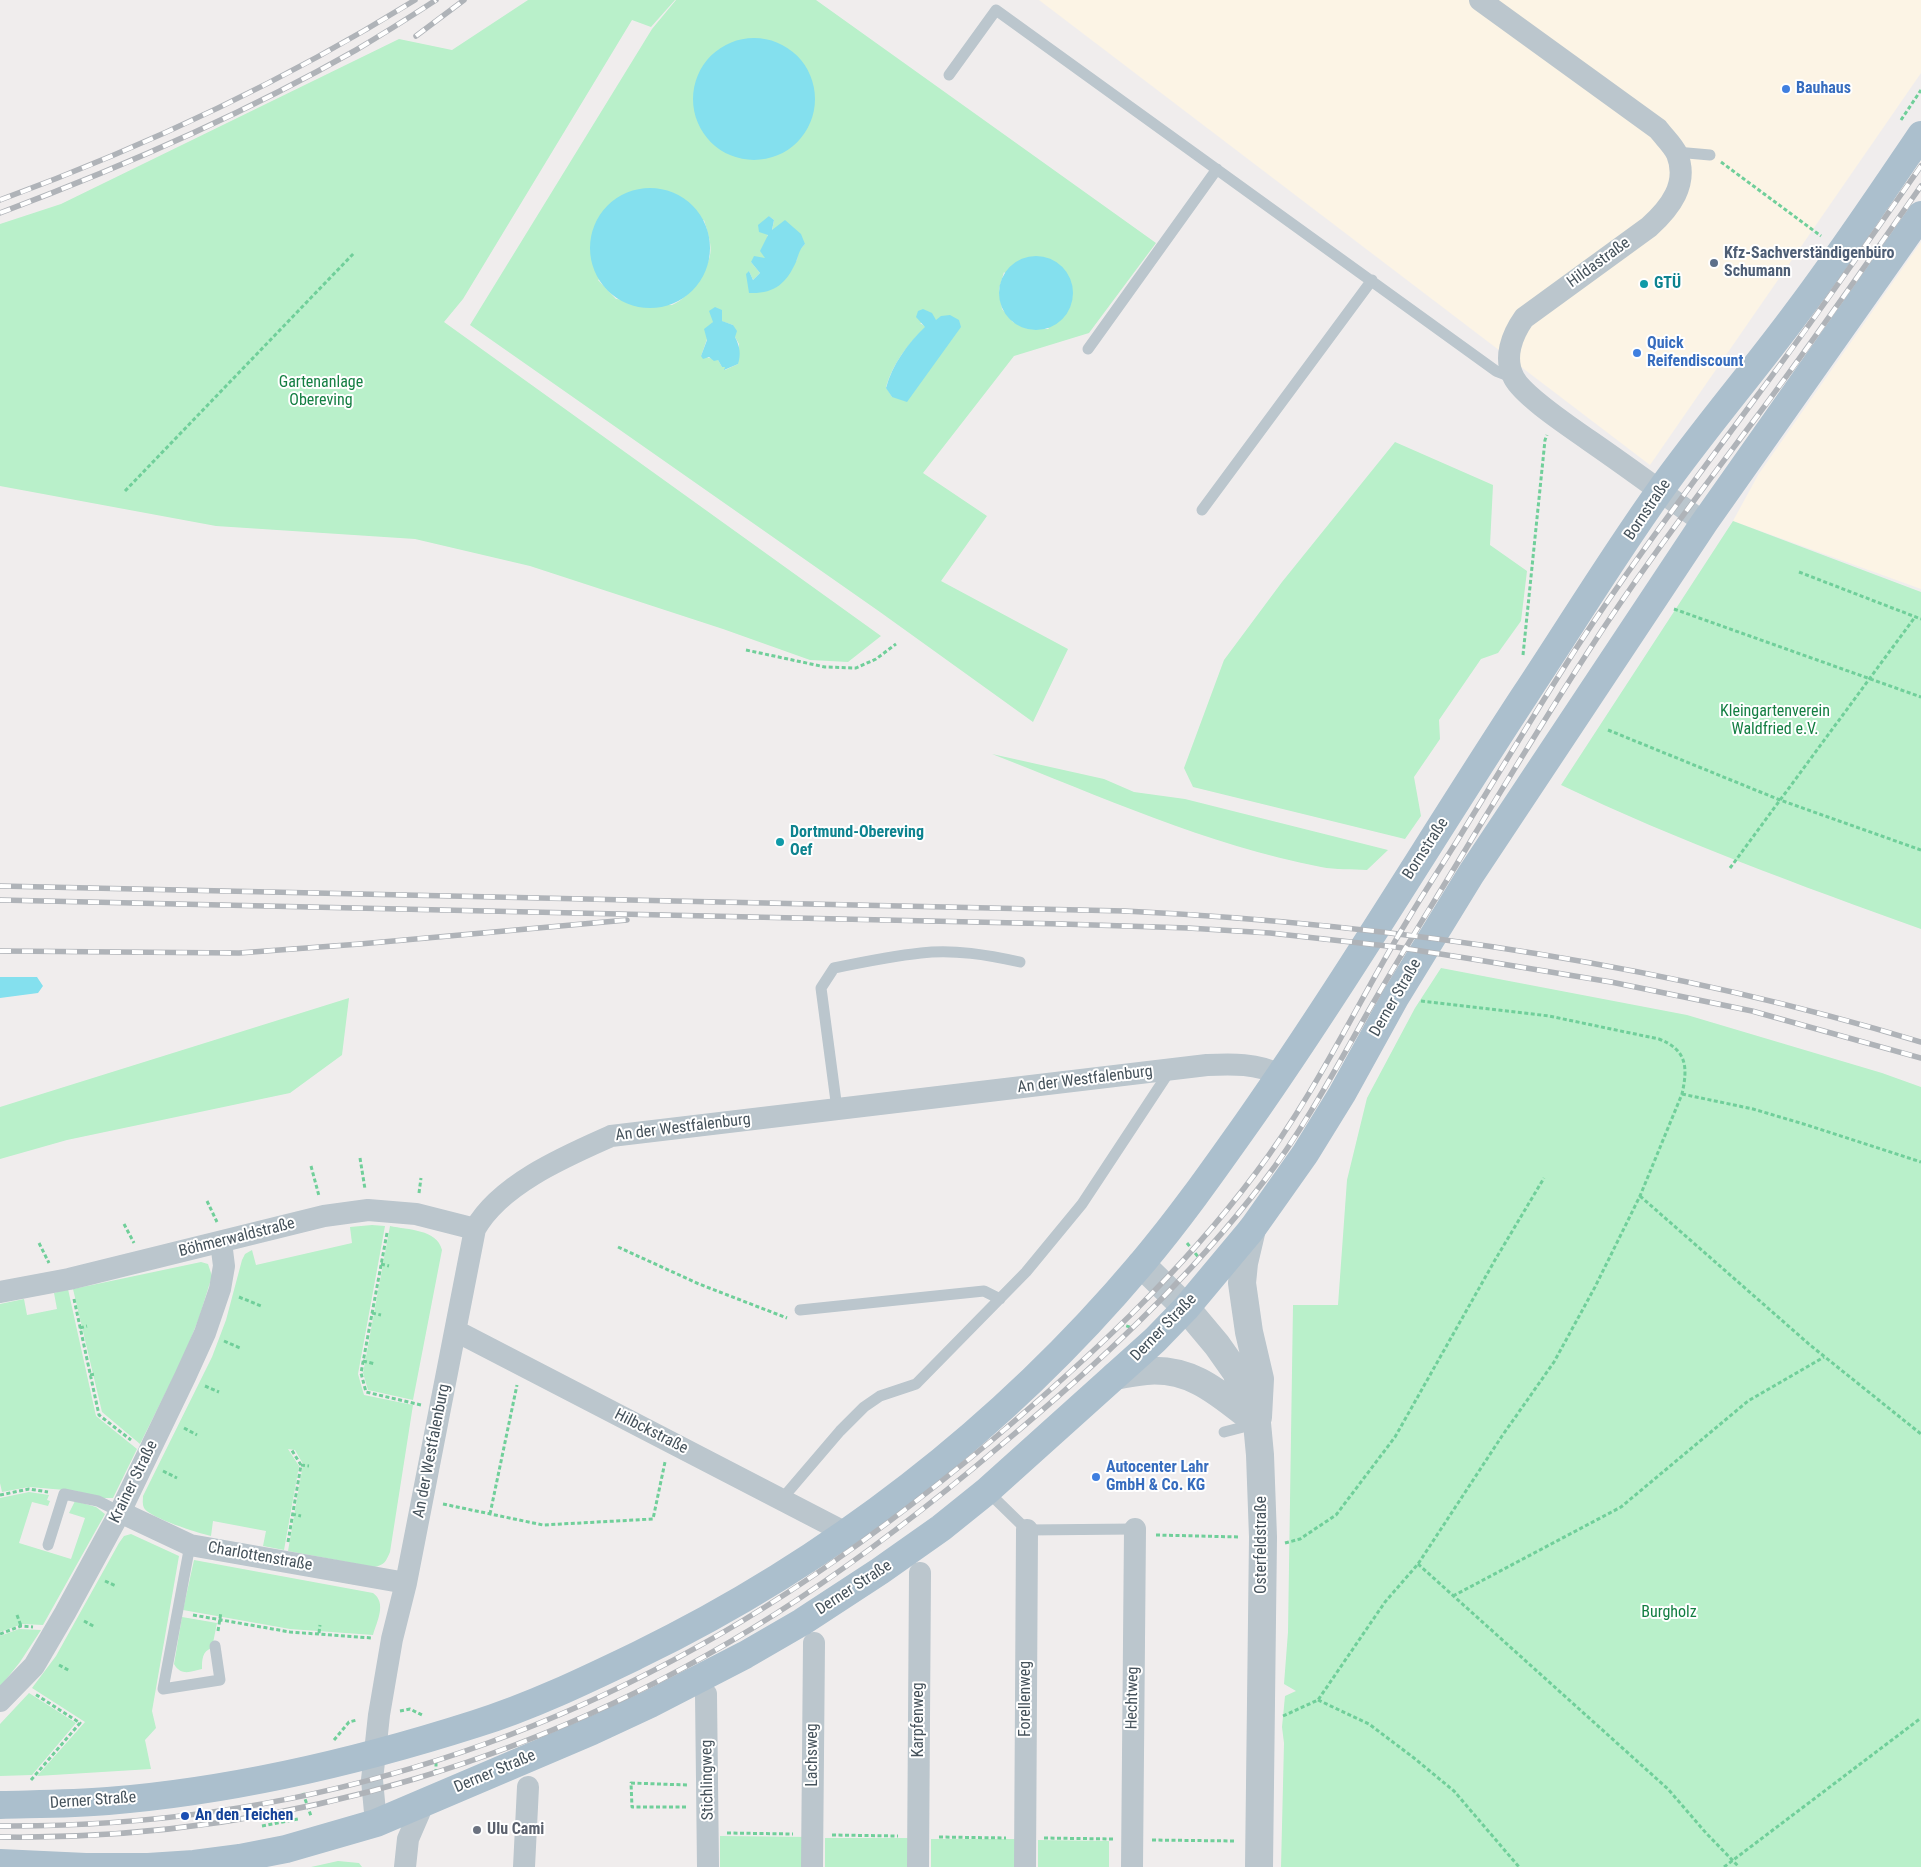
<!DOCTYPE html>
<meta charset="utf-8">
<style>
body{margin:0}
canvas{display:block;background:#f0eded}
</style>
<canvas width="1921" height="1867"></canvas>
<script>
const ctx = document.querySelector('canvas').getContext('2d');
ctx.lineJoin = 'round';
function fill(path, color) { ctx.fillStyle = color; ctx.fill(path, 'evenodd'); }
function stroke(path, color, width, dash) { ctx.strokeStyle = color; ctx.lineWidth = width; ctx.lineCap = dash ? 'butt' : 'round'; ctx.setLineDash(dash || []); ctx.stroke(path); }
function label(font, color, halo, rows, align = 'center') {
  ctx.font = font + ' "Roboto Condensed",sans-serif'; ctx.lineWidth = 4; ctx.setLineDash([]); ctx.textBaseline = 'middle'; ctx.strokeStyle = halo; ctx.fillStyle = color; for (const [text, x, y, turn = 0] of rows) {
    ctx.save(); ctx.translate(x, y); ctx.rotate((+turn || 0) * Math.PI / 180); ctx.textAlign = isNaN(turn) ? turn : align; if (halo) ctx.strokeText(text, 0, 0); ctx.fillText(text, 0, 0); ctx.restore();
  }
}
fill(new Path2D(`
 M1039,0H1921V73L1650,465Z
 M1921,242V589L1733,521L1758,475Z`), '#fcf4e5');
fill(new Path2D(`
 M528,0H675L651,27L632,20L463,299L444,322L881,636L848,662L810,660L723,629L530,566L415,539L216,526L0,486V224L61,204L399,39L452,50Z
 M676,0H816L1156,243L1089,333L1014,356L923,473L987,516L941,581L1068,649L1033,722L880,612L470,325L652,29ZM769,216L774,220L772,231L805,244L798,252L797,260L749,293V271L753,280L760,273L751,262L766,258ZM704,220C714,252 714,256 695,284C688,294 683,300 672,305L616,299L598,280ZM1004,272L1049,329H1028L1013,322L1002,309L999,289ZM721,321L733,325L735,337L739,344L738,364L725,370V367H722L718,360L701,356L713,322ZM936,321L892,397L886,387C892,365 908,343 926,327L920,323Z
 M1395,442L1493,485L1490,545L1527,571L1521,621L1498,653L1481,659L1439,720L1440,739L1414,777L1421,816L1405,839L1193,787L1184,768L1224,660L1282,582Z
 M1733,521L1921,592V929C1799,885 1678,841 1561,785Z
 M992,754L1104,779L1134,792L1185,799L1388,850L1367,870C1352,869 1336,870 1321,867C1207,845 1100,796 992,754Z
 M1441,968L1687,1015L1882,1073L1921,1087V1867H1281L1284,1743L1282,1727L1285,1696L1296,1691L1284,1684L1288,1632L1293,1305H1338L1347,1180L1367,1098L1415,1008Z
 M349,998L342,1055L290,1093L67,1140L0,1159V1107Z
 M372,1225L385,1226L358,1374L364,1395L413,1405L390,1552C386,1561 385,1565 374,1567L288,1551L303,1464L295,1450L288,1449L299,1466L284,1550L263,1546L266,1531L213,1521L211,1536C198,1533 150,1518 144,1508C142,1504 143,1500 143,1496L212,1357L226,1320L242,1260L245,1254L252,1250L256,1265L352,1243L350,1227Z
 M390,1226C408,1230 437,1229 442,1250L413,1400L368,1390L363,1373Z
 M201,1262L208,1264L212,1276L199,1318L183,1358L140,1444L102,1412L73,1289Z
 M68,1289L96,1416L137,1449L113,1498H98L77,1491L29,1487L2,1492L0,1483V1304L24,1299L27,1315L57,1309L54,1293Z
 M29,1492L49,1495L47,1500L50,1501L48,1506L32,1502L19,1543L71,1559L85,1518L69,1513L75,1501L96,1507L105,1514L43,1625L22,1624L0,1632V1498Z
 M131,1534L179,1556L152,1711L156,1728L145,1740L151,1769L37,1776L85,1722L32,1688L56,1656L119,1543L124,1536Z
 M194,1560L373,1593C387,1603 377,1621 373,1635L290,1629L183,1610Z
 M182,1617L217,1623L212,1648C202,1651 202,1660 202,1669C190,1672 181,1676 174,1664Z
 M19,1629L41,1630L20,1662L0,1687V1636Z
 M29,1693L76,1723L32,1775L0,1776V1724Z
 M720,1836L810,1837L809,1867H720Z
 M825,1838H914V1867H825Z
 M931,1839H1020V1867H931Z
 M1038,1840L1109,1841V1867H1038Z
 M338,1861L359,1863L362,1867H311Z`), '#b9f0ca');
fill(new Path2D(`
 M693 99a61 61 0 1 1 122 0a61 61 0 1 1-122 0Z
 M590 248a60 60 0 1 1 120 0a60 60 0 1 1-120 0Z
 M769,216L774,220L772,230L785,220L801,234L805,244C799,250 799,254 796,262C786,284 774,294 749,293L746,274L749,271L753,280L760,273L751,262L754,256L765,258L760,251L768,235L759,232L758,225Z
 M999 293a37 37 0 1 1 74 0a37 37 0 1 1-74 0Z
 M715,307L722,310V321L733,325L737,331L735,337C740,347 741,354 738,364L724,370L725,367H722L718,360L714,361L709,357L703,359L701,356L707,340L704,329L713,322L709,311Z
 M923,309L932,313L936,320L941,316L950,315L959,320L961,327L907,402L892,397L886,388C892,365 908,343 925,327L916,317L918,311Z
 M0,977H37L43,986L38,993L0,998Z`), '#84e0ee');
stroke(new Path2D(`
 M1901,120L1921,90
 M1721,162L1821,236
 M125,491L354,253
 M1799,572L1921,619
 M1674,609L1921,697
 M746,650L825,667L856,668L876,659L896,644
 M1523,655L1545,440L1547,435
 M1608,730L1780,800L1921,850
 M1730,868L1915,617
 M1682,1094L1753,1109L1807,1125L1921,1162
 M360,1158L365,1189
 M311,1166L319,1196
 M419,1193L421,1178
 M1640,1196L1810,1345L1921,1434
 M207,1201L217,1222
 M124,1224L134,1243
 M387,1233L361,1373L366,1392L421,1405
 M39,1243L49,1263
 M1187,1243L1199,1258
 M618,1247L699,1284L787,1318
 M381,1264L389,1266
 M239,1297L261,1306
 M74,1299L99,1415L131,1440
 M372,1313L381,1315
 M1120,1324L1133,1328
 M80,1328L87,1326
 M224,1341L240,1348
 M363,1361L375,1364
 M90,1375L96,1374
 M205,1386L219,1392
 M184,1428L197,1435
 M301,1465L309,1466
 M163,1471L177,1478
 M0,1495L29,1489L48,1492
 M443,1504L543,1525L653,1519L665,1462
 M292,1514L301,1516
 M490,1514L517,1385
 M1156,1535L1240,1537
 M288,1542L301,1465L291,1449
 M1285,1543L1300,1539L1336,1515L1395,1437L1495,1260L1544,1178
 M1418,1564L1668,1789L1706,1833L1739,1867
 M105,1581L116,1586
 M1453,1596L1621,1507L1748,1401L1824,1357
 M17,1615L21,1626
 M193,1615L290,1632L372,1638
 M84,1621L95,1627
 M218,1631L221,1612
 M319,1633L320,1625
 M0,1634L21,1626L33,1627
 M59,1665L70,1671
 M1318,1700L1369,1724L1414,1758L1454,1791L1519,1867
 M400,1711L410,1709L422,1715
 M1283,1716L1318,1700L1385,1602L1418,1564L1502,1436L1554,1362L1595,1287L1640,1196L1682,1094C1688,1067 1687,1050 1659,1039L1549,1016L1421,1001
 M334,1740L349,1722L357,1720
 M436,1773V1759
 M31,1780L80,1723L35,1694
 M303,1793L311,1816
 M686,1807H632L631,1783L687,1785
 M262,1826L298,1819
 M727,1833L793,1834
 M832,1835L898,1836
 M939,1837L1006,1838
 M1044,1838L1113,1839
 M1152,1840L1235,1841
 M1724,1867L1921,1718`), '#70cf9a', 3, [4, 2.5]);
stroke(new Path2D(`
 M949,75L996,10L1496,371L1514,378
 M1676,152L1710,155
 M1088,349L1217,169
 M1202,510L1372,280
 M837,1109L821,988L834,968C863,962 892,956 921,953C954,949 988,955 1020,962
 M800,1310L984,1291L1000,1299
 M1224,1432L1255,1424
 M987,1491L1027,1530L1135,1529
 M781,1500L840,1431L864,1407L880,1396L916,1384L1026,1272L1082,1204L1171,1069
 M48,1545L64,1494L98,1501L120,1512
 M190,1545L163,1689L220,1680L215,1646`), '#bbc6cd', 11);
stroke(new Path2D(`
 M1480,0L1658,129C1664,137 1673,145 1677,154C1689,184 1670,208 1649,227L1524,318C1512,335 1503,358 1514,378C1524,397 1572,428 1590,441C1629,468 1666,495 1704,523
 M0,1292L69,1279L324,1216L368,1210L416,1214L475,1229
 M456,1331L846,1533
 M120,1512L190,1545L406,1583
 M706,1694L708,1867
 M0,1701L34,1666L65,1613L120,1512L185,1377L205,1333L220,1289L224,1266L221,1242
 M376,1823L372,1780L379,1715L392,1639L406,1583L475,1229C500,1184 566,1156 611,1136L1207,1065C1232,1064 1257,1063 1280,1075
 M405,1867L408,1839L424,1802
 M524,1867L528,1787
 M812,1867L814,1643
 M918,1867L920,1573
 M1025,1867L1027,1530
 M1132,1867L1135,1529`), '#bbc6cd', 22);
stroke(new Path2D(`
 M1252,1229L1244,1263L1242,1283L1249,1332L1260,1379L1258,1417
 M1141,1264L1186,1308L1217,1345L1236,1372L1257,1423L1260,1455L1263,1537L1259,1867
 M1115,1376C1125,1374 1136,1372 1146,1371C1193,1367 1221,1395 1256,1422`), '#bbc6cd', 28);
stroke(new Path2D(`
 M0,1805C36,1804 72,1804 108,1801C232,1791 356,1762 475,1724C530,1707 584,1681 636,1656C830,1562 1003,1428 1142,1263C1180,1218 1213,1171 1247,1123C1345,983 1432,837 1525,695C1570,627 1612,558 1659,492C1703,430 1753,372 1798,311C1841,254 1881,194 1921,135
 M0,1863L86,1867H148L194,1864L240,1858L286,1849L376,1823L592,1731L650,1704L745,1655L802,1622L880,1571L941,1528L987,1491L1155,1340L1186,1308L1252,1229L1305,1154L1342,1094L1395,998L1471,874L1704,523L1921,215`), '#abbfcd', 28);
const rail = new Path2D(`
 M416,36L464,0
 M0,200C144,147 285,81 415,0
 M0,213C122,167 242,115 356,50C383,34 410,17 436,0
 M0,886L1125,911C1394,924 1663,964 1921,1042
 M0,900L1062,924L1188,928L1270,933L1396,947L1472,959L1611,982L1752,1011L1921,1058
 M0,951L239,953L360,944L627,920
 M0,1826C285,1828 548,1748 787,1593C858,1547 926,1495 991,1441C1087,1360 1180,1274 1255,1174C1315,1095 1356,1005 1407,921C1423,894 1440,868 1457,841C1497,776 1536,711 1577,647C1633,561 1696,479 1757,396C1813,321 1867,243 1921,166
 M0,1837C283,1841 561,1756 797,1600C868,1553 935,1501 1000,1446C1096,1366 1188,1281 1264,1181C1308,1123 1340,1060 1376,998C1407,944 1441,891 1473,837C1510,776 1547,715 1586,655C1639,572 1699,494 1758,415C1814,340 1867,263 1921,186`);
stroke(rail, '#afb3b8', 5.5);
stroke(rail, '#fff', 4, [11]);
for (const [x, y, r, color] of [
 [1786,89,5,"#3f7fe0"],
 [1714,263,5,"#5c6f8a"],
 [1644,284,5,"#0f9aa8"],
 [1637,353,5,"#3f7fe0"],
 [780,842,5,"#0f9aa8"],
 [1096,1477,5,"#3f7fe0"],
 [185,1816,5,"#1a4fb4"],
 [477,1830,5,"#6b7280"]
]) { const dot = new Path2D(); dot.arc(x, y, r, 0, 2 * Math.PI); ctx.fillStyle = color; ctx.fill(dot); stroke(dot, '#fff', 2); }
label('bold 16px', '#366cbe', '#fff', [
 ["Bauhaus",1796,89],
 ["Quick",1647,344],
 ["Reifendiscount",1647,362],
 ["Autocenter Lahr",1106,1468],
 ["GmbH & Co. KG",1106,1486]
], 'left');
label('bold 16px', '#4e5e75', '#fff', [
 ["Kfz-Sachverständigenbüro",1724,254],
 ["Schumann",1724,272]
], 'left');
label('16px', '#45525b', '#fff', [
 ["Hildastraße",1599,263,-36],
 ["Bornstraße",1648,510,-56],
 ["Bornstraße",1426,849,-57],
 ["Derner Straße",1396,998,-60],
 ["An der Westfalenburg",1085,1080,-7],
 ["An der Westfalenburg",683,1128,-7],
 ["Böhmerwaldstraße",237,1238,-14],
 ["Derner Straße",1164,1328,-46],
 ["Hilbckstraße",651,1432,27],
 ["An der Westfalenburg",432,1451,-79],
 ["Krainer Straße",134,1482,-64],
 ["Osterfeldstraße",1262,1545,-90],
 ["Charlottenstraße",260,1557,10],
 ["Derner Straße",854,1588,-33],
 ["Hechtweg",1133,1698,-89],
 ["Forellenweg",1026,1699,-90],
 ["Karpfenweg",919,1720,-90],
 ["Lachsweg",813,1755,-90],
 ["Derner Straße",495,1772,-23],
 ["Stichlingweg",708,1780,-91],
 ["Derner Straße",93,1801,-4]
]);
label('bold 16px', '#0d838f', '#fff', [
 ["GTÜ",1654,284],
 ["Dortmund-Obereving",790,833],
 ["Oef",790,851]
], 'left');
label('16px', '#137e42', '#fff', [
 ["Gartenanlage",321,383],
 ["Obereving",321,401],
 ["Kleingartenverein",1775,712],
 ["Waldfried e.V.",1775,730],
 ["Burgholz",1669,1613]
]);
label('bold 16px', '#164399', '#fff', [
 ["An den Teichen",195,1816]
], 'left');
label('bold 16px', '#5b616d', '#fff', [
 ["Ulu Cami",487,1830]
], 'left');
</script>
